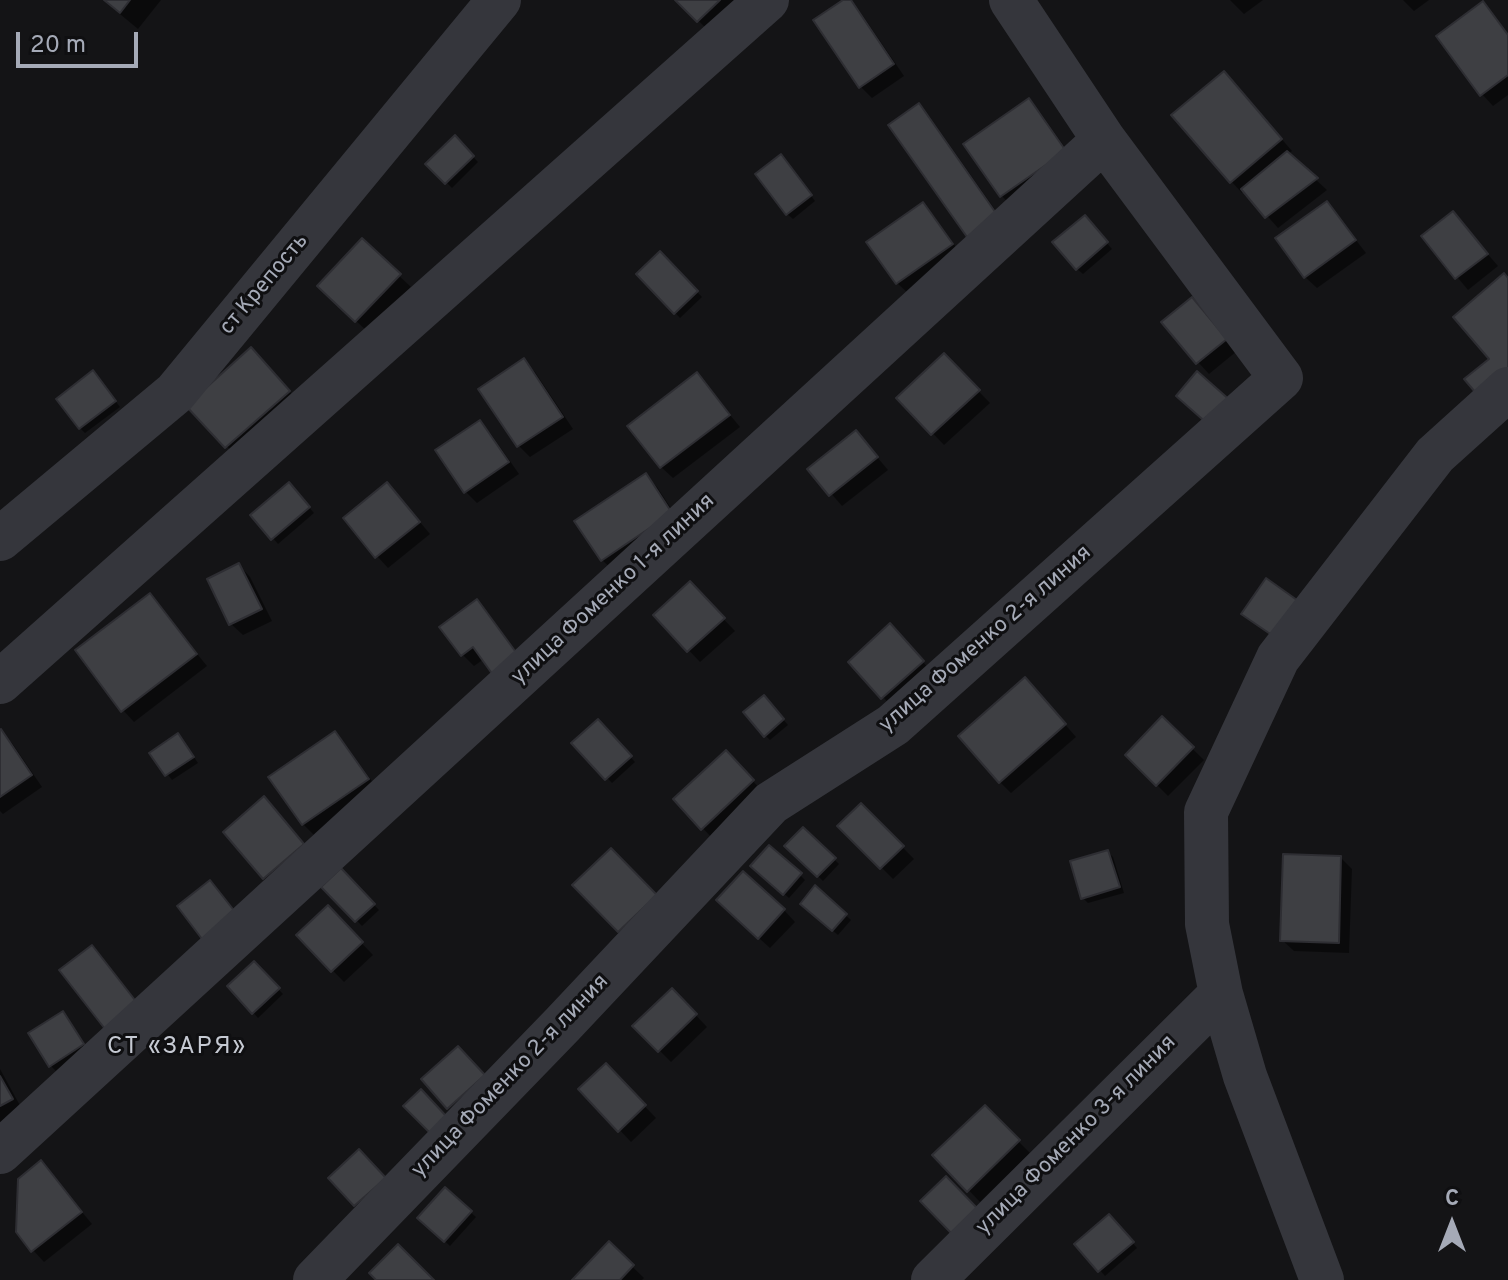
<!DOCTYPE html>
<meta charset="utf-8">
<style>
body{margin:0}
#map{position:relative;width:1508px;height:1280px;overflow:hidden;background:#141416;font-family:Overpass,sans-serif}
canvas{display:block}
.north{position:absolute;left:1412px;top:1184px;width:80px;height:80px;-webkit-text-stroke:6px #0f0f11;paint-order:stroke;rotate:0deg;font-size:22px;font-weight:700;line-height:32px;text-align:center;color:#a5aab7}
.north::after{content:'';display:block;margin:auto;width:28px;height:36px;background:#a5aab7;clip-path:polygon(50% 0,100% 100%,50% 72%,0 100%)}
.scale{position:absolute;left:16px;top:32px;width:122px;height:36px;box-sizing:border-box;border:4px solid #a5aab7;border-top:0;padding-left:10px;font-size:24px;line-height:28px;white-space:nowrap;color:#a5aab7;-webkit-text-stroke:6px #0f0f11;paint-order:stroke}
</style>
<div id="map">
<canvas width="1508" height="1280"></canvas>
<div class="north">С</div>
<div class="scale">20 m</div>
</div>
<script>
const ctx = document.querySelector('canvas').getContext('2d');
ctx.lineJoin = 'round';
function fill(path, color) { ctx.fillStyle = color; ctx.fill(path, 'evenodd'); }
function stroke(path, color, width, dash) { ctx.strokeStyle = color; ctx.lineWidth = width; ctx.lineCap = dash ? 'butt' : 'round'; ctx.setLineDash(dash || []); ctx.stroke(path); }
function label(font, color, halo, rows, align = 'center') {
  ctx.font = font + ' Overpass,sans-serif'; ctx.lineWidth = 6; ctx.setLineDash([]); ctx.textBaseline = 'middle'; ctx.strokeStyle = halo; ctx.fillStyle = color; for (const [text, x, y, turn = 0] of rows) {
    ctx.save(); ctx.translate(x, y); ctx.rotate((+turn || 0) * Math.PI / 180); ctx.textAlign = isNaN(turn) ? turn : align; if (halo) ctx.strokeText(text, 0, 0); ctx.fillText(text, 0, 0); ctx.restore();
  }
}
fill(new Path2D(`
 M103,0H161L138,29Z
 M677,0H743L710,32Z
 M846,0L859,10L904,76L872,98L861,87L816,21Z
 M1230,0H1263L1244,14Z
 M1403,0H1429L1414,11Z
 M1483,4L1508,34V95L1493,106L1482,94Z
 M1235,85L1292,151L1288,154L1327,190L1278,228L1245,191L1242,193L1231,181Z
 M1028,100L1040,112L1076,163L1013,208L1002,196L966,145Z
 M919,106L930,117L1008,228L980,247Z
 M455,138L478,162L452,188L428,164Z
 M786,162L815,201L793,219L787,214Z
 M1327,203L1366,253L1317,288L1305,277Z
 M923,205L934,216L963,257L909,294L897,283Z
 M1453,214L1498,266L1468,290L1424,237Z
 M1090,223L1112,249L1083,274L1077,269Z
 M362,241L411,287L368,332L331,298Z
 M660,254L702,297L680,318L639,274Z
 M1192,300L1237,351L1209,374L1198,362Z
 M944,356L990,403L944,445L899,398Z
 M524,361L535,372L573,429L530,457L519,446L481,389Z
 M262,362L300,403L238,458L189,406Z
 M697,375L740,427L673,478L661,467Z
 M98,378L120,407L85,433L80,428Z
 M480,422L491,434L519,474L477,503L466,492Z
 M856,432L888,470L842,506L810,469Z
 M646,476L657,487L682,525L614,571L602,560Z
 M294,490L314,513L278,544L253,515Z
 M398,496L430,534L388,568L377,556Z
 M239,565L250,577L272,621L243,635L231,624Z
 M690,584L735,631L700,662L656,616Z
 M150,596L207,666L134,722L123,710Z
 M476,602L488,613L528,668L484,659L474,666L462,654Z
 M901,638L934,674L894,709L851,662Z
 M1036,691L1076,737L1011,793L1000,782Z
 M769,703L788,725L770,740L765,735Z
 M1162,719L1204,760L1168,796L1127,755Z
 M598,722L635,762L612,783L574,743Z
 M0,732L12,743L42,787L3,814L0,811Z
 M334,733L346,745L379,791L315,836L303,824L271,777Z
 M183,741L198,763L172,780L152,754Z
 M737,764L764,793L714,840L675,799Z
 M861,805L914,859L893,879L840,826Z
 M804,830L839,864L823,881L787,846Z
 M1108,852L1113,857L1124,893L1088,903L1083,898Z
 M1341,858L1352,869L1349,953L1294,951L1282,940Z
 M753,866L800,875L805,880L789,898Z
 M341,871L379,910L362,926L324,887Z
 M815,888L851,920L838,935L807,909Z
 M328,908L373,955L344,982L298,935Z
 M784,910L795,922L770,948L730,912Z
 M254,964L283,994L258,1018L229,986Z
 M672,990L707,1027L671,1062L635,1026Z
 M63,1013L88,1050L56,1071L51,1066Z
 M606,1066L656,1118L631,1142L581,1089Z
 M0,1069L23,1111L0,1123Z
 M985,1108L1030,1153L980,1202L935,1155Z
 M41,1163L92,1224L44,1262L33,1250Z
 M445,1190L476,1217L450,1246L420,1218Z
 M1115,1222L1137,1248L1105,1276L1077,1244Z
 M609,1244L644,1278L642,1280H574Z`), '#0007');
const building = new Path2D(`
 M104,0H130L120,13Z
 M675,0H720L697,22Z
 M843,0H851L894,64L859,88L813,20Z
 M1483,1L1508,35V75L1480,96L1436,36Z
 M1224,71L1282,139L1230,183L1171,115Z
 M1029,98L1066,151L1000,197L963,144Z
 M919,103L998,216L967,237L888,125Z
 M455,135L474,156L445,184L425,164Z
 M1287,151L1318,178L1265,218L1241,189Z
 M781,154L812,195L786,215L755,174Z
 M1327,201L1356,240L1304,278L1275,238Z
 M923,202L953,244L896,284L866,242Z
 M1453,211L1488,254L1455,279L1421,236Z
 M1085,215L1108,242L1076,270L1052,242Z
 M362,238L401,274L355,322L317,286Z
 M660,251L698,291L674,314L636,274Z
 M1504,273L1508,278V376L1481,399L1464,379L1489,359L1453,317Z
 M1192,297L1227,339L1196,364L1161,322Z
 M251,347L290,391L225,448L186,406Z
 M944,353L980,390L931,435L896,398Z
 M524,358L563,417L517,447L478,389Z
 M93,370L116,401L79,429L56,399Z
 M1197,371L1232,402L1210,426L1176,396Z
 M697,372L730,415L660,468L627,426Z
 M480,420L509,462L464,493L435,450Z
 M856,430L878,457L829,496L807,469Z
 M646,473L672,513L601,561L574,521Z
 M289,482L310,507L271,540L250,515Z
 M387,482L420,522L375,558L343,518Z
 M239,563L262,609L229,625L207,579Z
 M1266,578L1304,605L1279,640L1241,614Z
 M690,581L725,618L687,652L653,615Z
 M150,593L197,654L121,712L75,650Z
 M477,599L518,655L493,675L473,647L461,656L439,627Z
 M890,623L924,661L881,699L848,662Z
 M1025,677L1066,724L999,783L958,736Z
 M764,695L784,719L764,737L743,712Z
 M1162,716L1194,747L1156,786L1125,755Z
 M598,719L632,756L605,780L571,743Z
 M1,729L32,775L0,797V730Z
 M335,731L369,779L302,825L268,777Z
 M178,733L194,757L165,776L149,753Z
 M726,750L754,780L701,830L673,799Z
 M264,796L304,844L263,879L223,832Z
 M861,803L904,846L880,869L837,826Z
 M803,827L836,858L817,877L784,846Z
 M769,845L802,873L783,895L750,866Z
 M611,848L657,895L618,932L572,885Z
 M1108,850L1120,887L1081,899L1070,861Z
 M1283,854L1341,856L1339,943L1280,941Z
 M341,868L375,904L355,922L321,887Z
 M743,871L785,909L758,939L716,900Z
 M210,880L236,913L202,939L177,906Z
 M815,885L847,914L832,931L800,904Z
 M328,905L363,942L331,972L296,935Z
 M92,945L138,1004L105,1029L59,970Z
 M254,961L280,988L252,1014L227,986Z
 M672,988L697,1014L658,1052L632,1026Z
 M63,1011L84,1044L49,1067L28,1033Z
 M458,1046L485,1075L447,1109L421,1079Z
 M606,1063L646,1105L618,1132L578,1089Z
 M0,1076L13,1099L0,1106Z
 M421,1089L447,1117L430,1133L403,1106Z
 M985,1105L1020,1140L967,1192L932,1155Z
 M359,1149L386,1178L354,1206L328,1178Z
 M41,1160L82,1212L31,1252L16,1232L18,1179Z
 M946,1176L977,1208L951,1233L920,1201Z
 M445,1187L472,1211L444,1242L417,1218Z
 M1109,1214L1134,1242L1098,1272L1074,1244Z
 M609,1241L634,1265L620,1280H572Z
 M398,1244L434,1280H376L369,1273Z`);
fill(building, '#3e3f43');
stroke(building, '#2e2e33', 2);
stroke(new Path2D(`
 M0,539L175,393L499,0
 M0,682L767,0
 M0,1152L1104,140L1011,0
 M315,1280L562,1025L771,803L893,725L1281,378L1104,140
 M933,1280L1221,994
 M1322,1280L1245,1076L1221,994L1207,924L1206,812L1278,658L1435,455L1508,389`), '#35363c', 44);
label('22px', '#a5aab7', '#0f0f11', [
 ["ст Крепость",265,285,-50],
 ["улица Фоменко 1-я линия",614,590,-43],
 ["улица Фоменко 2-я линия",986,640,-41],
 ["улица Фоменко 2-я линия",511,1077,-46],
 ["улица Фоменко 3-я линия",1077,1136,-45]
]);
ctx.letterSpacing = '2px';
label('24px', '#c6cad3', '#0f0f11', [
 ["СТ «ЗАРЯ»",177,1048]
]);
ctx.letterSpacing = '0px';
</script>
